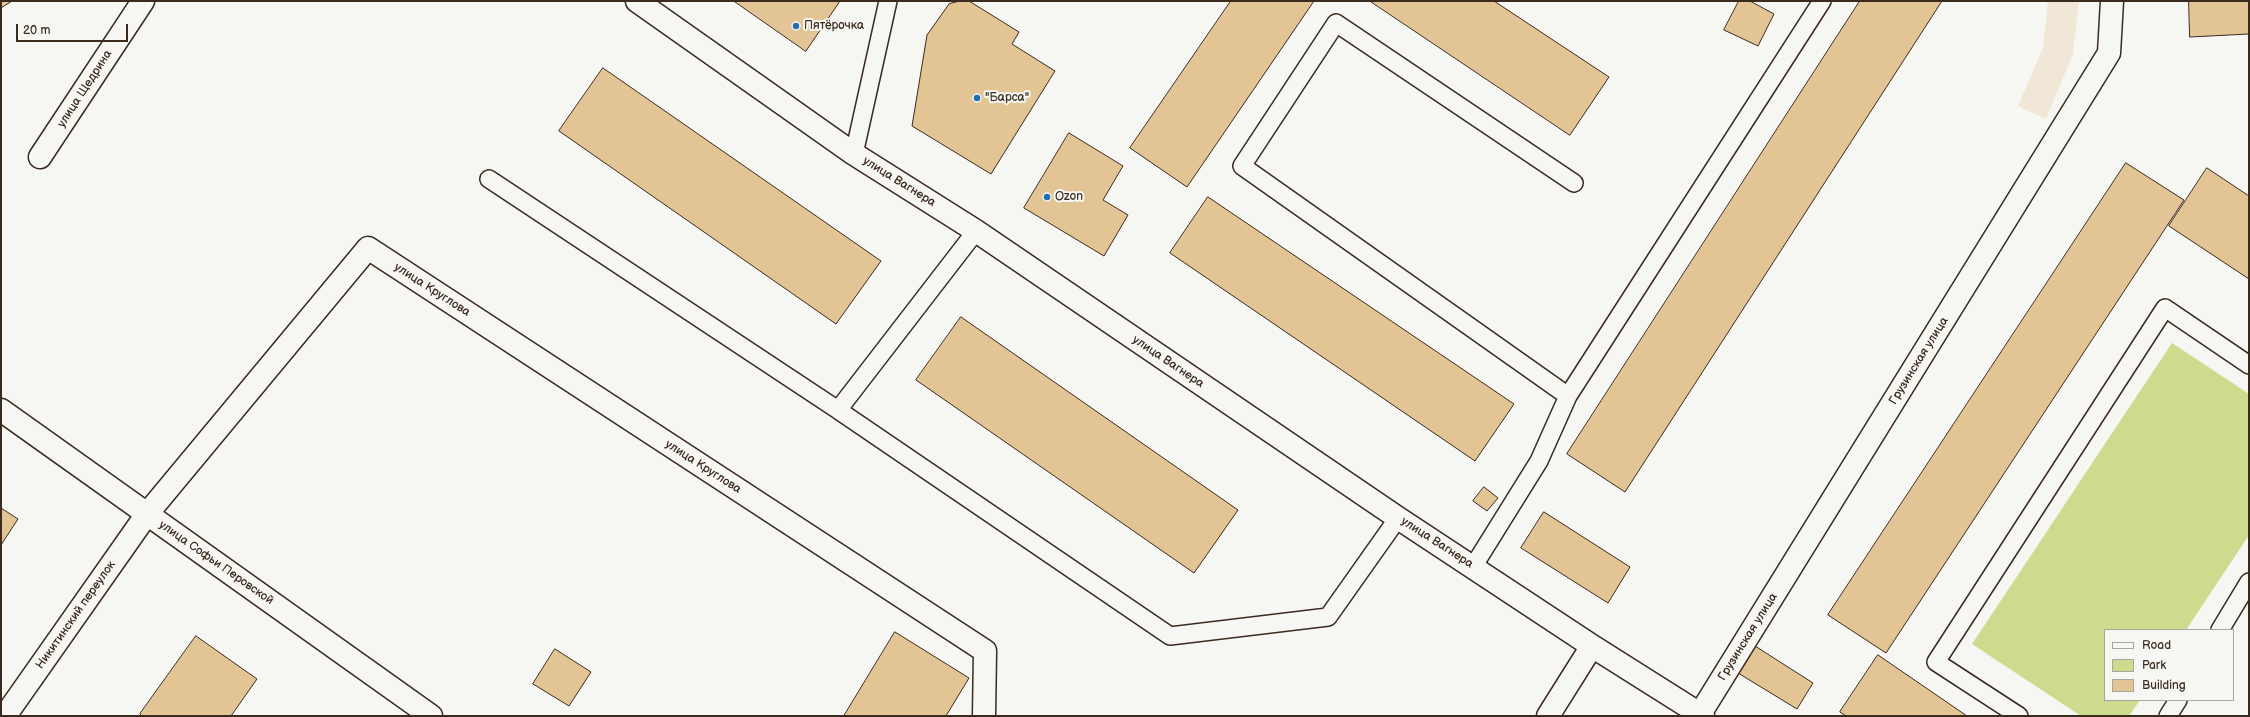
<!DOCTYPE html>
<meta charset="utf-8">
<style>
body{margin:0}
#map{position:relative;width:2250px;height:717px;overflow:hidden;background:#f6f6f2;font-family:"Balsamiq Sans",sans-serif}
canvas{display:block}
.frame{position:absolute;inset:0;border:2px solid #3b2a1e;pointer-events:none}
.legend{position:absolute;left:2104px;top:629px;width:130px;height:72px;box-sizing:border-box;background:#f6f6f2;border:1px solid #aba49d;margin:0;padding:5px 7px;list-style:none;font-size:12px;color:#3b2a1e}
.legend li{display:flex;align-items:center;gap:8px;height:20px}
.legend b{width:20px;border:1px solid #aba49d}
.scale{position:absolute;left:16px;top:24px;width:112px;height:18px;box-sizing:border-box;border:2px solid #3b2a1e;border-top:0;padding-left:5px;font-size:12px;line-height:14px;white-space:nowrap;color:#3b2a1e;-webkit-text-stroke:3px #f6f6f2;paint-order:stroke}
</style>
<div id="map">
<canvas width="2250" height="717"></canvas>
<div class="frame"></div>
<ul class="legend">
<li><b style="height:5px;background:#f6f6f2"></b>Road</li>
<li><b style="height:11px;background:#cddb8e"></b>Park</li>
<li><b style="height:11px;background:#e2c495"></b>Building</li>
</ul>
<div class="scale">20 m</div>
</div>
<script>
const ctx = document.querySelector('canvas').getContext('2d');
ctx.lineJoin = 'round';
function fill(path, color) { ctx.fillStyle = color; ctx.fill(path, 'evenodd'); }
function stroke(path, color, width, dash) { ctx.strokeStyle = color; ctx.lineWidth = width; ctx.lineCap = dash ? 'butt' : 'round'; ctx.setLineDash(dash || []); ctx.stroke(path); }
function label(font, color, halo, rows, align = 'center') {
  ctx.font = font + ' "Balsamiq Sans",sans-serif'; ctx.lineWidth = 4; ctx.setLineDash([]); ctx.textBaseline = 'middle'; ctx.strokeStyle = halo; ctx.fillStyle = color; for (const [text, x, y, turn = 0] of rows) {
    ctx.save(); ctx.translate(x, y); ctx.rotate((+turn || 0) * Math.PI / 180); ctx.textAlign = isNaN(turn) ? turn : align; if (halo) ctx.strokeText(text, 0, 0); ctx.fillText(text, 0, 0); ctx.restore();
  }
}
fill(new Path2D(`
 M2048,1H2079L2073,54L2046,119L2018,106L2043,48Z`), '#f0e7d6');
fill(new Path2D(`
 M2172,343L2249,394V535L2186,630H2105V700H2140L2129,716H2081L1972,644Z`), '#cddb8e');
const building = new Path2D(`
 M1,1H12L1,8Z
 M734,1H840L806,51Z
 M960,1H969L1019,32L1012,44L1055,71L991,174L912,126L927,35L949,4Z
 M1231,1H1314L1187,187L1130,148Z
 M1370,1H1494L1609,77L1570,135Z
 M1739,1H1750L1774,14L1758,46L1724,30Z
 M1860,1H1942L1625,492L1567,454Z
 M2189,1H2249V34L2190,37Z
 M603,68L881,261L836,324L559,131Z
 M1069,133L1123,166L1103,200L1128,215L1104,256L1024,208Z
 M2126,163L2184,200L1886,653L1828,615Z
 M2207,168L2249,196V279L2169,226Z
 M1208,197L1514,404L1475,461L1170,253Z
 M961,317L1238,510L1194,573L916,380Z
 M1484,487L1498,498L1487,511L1473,501Z
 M1,508L18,519L1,545Z
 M1544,512L1630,567L1608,603L1521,548Z
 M895,632L969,678L946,716H844Z
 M196,636L257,679L231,716H142L140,714Z
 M1755,646L1813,683L1797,709L1738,673Z
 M555,649L591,672L569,706L533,684Z
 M1878,655L1967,716H1846L1840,712Z`);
fill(building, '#e2c495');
stroke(building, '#3b2a1e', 1);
const service = new Path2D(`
 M854,154L888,1
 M489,179L838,410L976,231
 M1568,396L1822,1
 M838,410L1170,636L1328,617L1398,518
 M1473,567L1539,461L1568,396L1242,166L1336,23L1574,183
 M2220,630L2249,582
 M2019,716L1936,662L2165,308L2249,365
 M2168,716L2178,700`);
const minor = new Path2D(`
 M637,1L854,154L976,231L1398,518L1592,646L1703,716
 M40,157L143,1
 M147,514L368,248L985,651L984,716
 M1700,714L2109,53L2112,1
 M1548,716L1592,646`);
const secondary = new Path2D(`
 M1,410L431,716
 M5,716L147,514`);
stroke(service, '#3b2a1e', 20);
stroke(minor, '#3b2a1e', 25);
stroke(secondary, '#3b2a1e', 25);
stroke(service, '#f6f6f2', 17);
stroke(minor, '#f6f6f2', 22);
stroke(secondary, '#f6f6f2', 22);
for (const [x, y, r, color] of [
 [796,26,4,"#1f6fb2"],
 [977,98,4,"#1f6fb2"],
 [1047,197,4,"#1f6fb2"]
]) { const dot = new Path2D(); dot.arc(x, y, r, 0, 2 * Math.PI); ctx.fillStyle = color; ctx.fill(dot); stroke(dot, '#f6f6f2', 1.5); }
label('12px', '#3b2a1e', '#f6f6f2', [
 ["Пятёрочка",804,26],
 ["\"Барса\"",985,98],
 ["Ozon",1055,197]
], 'left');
label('12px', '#3b2a1e', '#f6f6f2', [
 ["улица Щедрина",85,89,-57],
 ["улица Вагнера",899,182,32],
 ["улица Круглова",432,290,33],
 ["Грузинская улица",1919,361,-58],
 ["улица Вагнера",1168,362,34],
 ["улица Круглова",703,467,33],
 ["улица Вагнера",1437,543,33],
 ["улица Софьи Перовской",216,563,35],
 ["Никитинский переулок",76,615,-55],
 ["Грузинская улица",1748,637,-58]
]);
</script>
